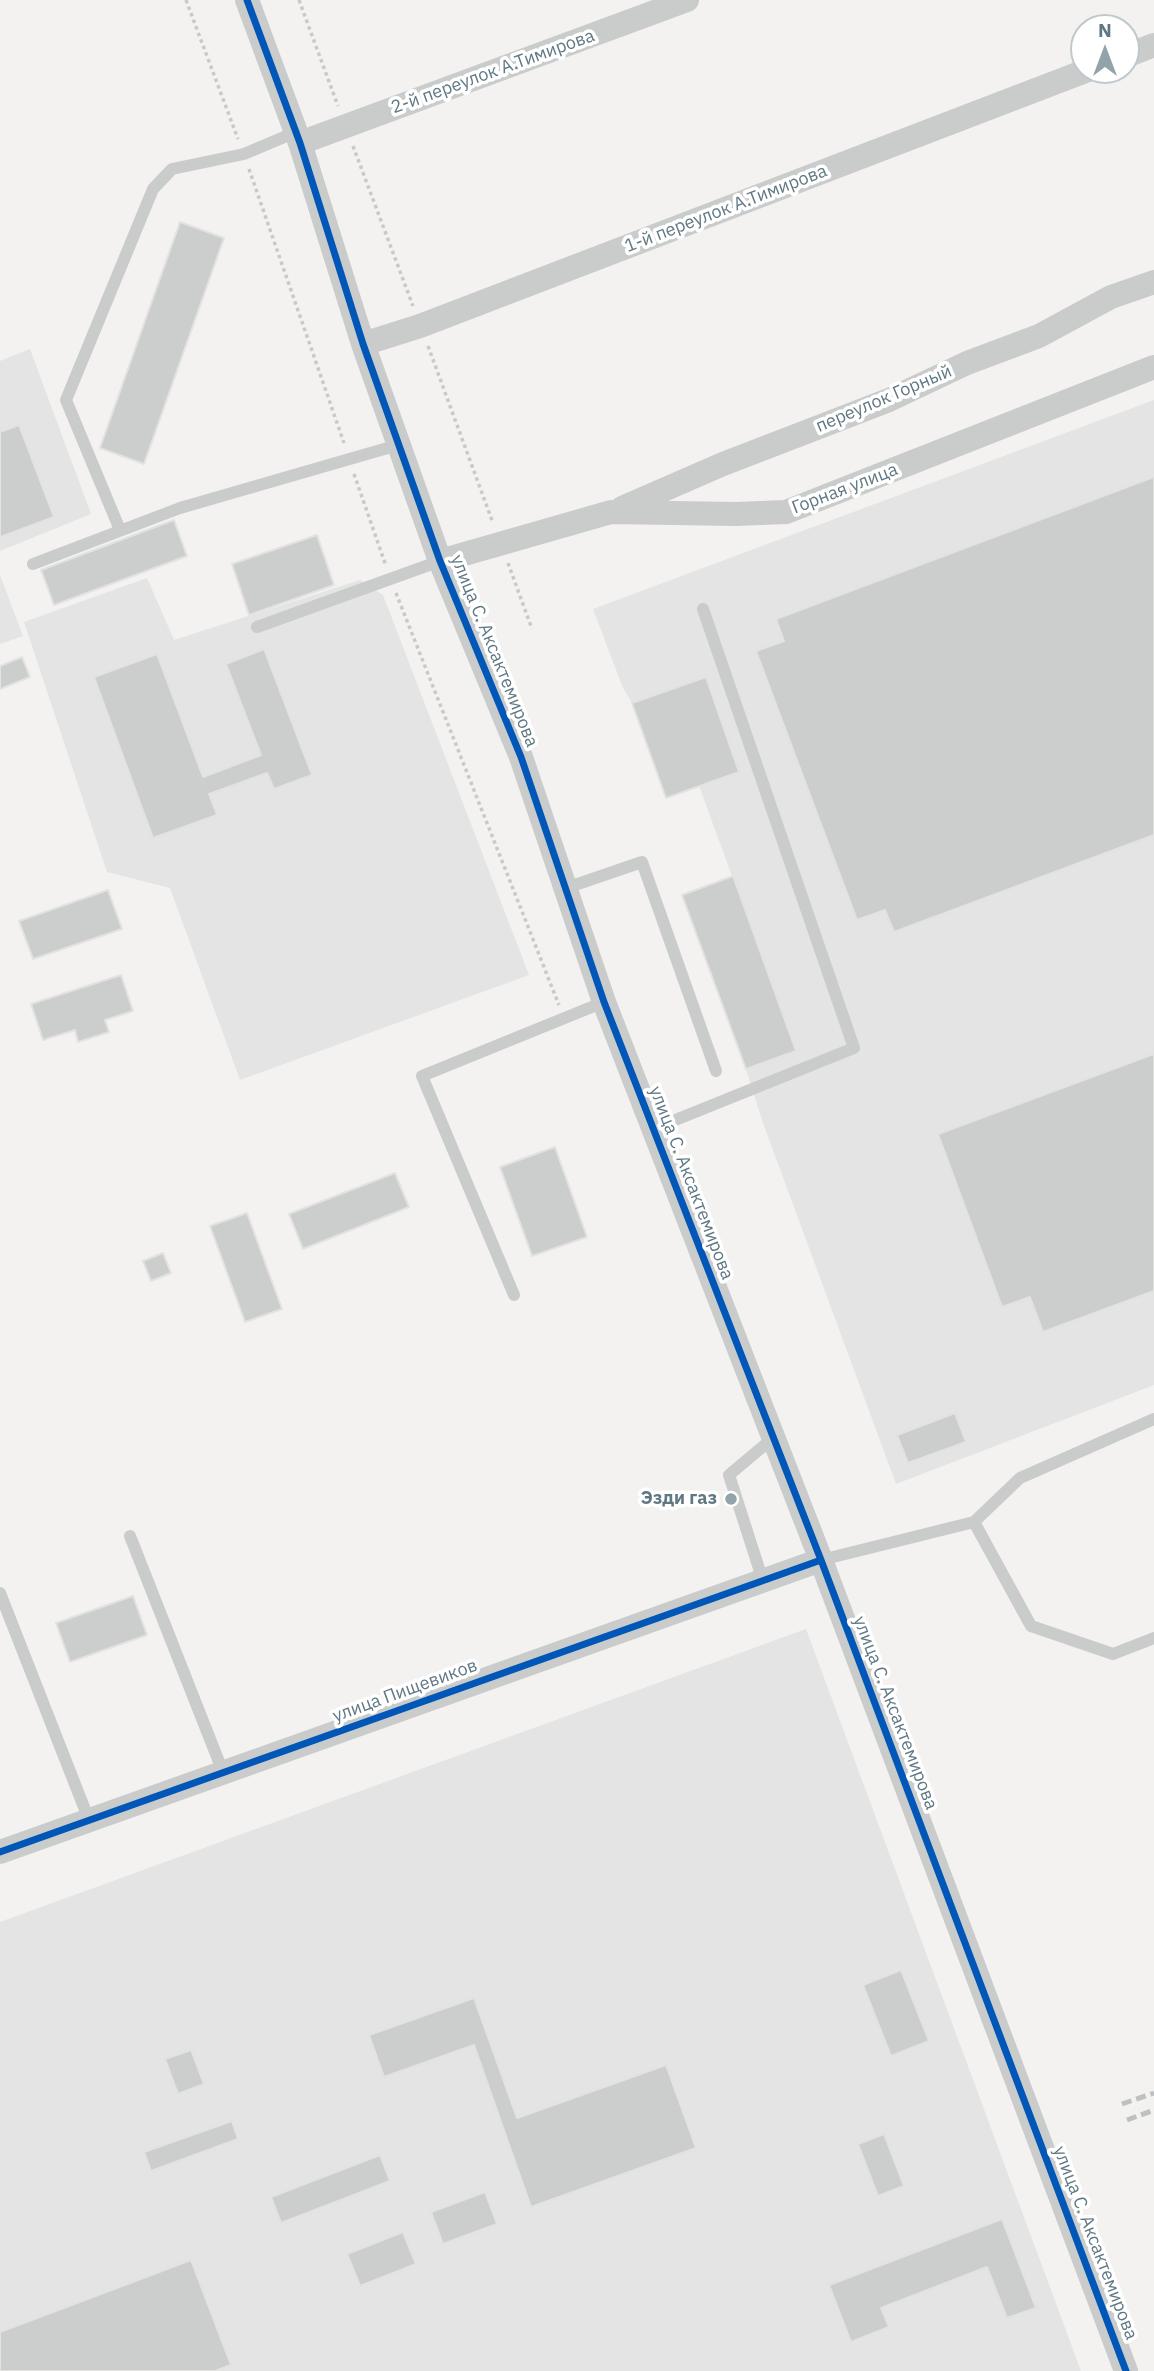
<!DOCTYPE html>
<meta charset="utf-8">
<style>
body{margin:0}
#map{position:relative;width:1154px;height:2371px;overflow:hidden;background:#f3f2f0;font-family:"IBM Plex Sans",sans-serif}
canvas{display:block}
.north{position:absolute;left:1070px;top:14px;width:70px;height:70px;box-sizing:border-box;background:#fff;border:2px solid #bfc9cd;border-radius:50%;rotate:0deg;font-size:19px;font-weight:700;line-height:28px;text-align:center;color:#607883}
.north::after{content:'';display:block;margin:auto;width:24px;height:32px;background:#93a3a9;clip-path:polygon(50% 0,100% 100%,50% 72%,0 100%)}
</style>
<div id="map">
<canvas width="1154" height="2371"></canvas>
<div class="north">N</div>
</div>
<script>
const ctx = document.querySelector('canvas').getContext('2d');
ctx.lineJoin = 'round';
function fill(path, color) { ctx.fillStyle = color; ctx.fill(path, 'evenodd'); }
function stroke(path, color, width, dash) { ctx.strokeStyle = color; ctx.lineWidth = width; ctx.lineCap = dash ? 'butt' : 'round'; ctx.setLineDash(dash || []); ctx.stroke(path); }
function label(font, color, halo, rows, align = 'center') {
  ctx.font = font + ' "IBM Plex Sans",sans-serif'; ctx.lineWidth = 7; ctx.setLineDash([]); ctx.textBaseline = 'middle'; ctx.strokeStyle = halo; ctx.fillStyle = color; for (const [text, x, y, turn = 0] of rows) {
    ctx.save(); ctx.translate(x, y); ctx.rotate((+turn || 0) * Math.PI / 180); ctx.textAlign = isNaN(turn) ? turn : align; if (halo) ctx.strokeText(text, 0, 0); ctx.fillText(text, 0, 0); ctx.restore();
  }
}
fill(new Path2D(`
 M30,349L91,514L0,551V361Z
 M1154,400V1385L896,1484L763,1123L746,1069L682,895L732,876L699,786L666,798L632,703L623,688L593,609Z
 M0,575L23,636L0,644Z
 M147,578L174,640L360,580L383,595L529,975L240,1080L170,888L107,872L24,622Z
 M806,1629L1081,2371H0V1922Z`), '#e3e4e3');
const building = new Path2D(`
 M180,222L224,238L144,464L100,448Z
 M19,425L54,517L0,537V432Z
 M1154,477V835L894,932L885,910L857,920L756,651L784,641L776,619Z
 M174,520L187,556L54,605L41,570Z
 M317,535L334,585L249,615L232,564Z
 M264,649L312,775L274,789L267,773L209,794L217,815L153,838L94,677L157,654L203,777L261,755L226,664Z
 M22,657L30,677L0,689V666Z
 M706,677L739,772L666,798L632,703Z
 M733,876L796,1051L746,1069L682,895Z
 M108,890L122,929L33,959L19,921Z
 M121,975L133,1011L105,1020L109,1032L78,1042L75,1030L43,1040L31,1004Z
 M1154,1054V1291L1043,1332L1030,1297L1002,1307L938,1134Z
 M555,1147L587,1237L532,1256L500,1167Z
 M395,1173L409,1207L303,1249L289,1214Z
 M247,1213L282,1309L245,1322L210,1226Z
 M163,1253L171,1273L151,1281L143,1261Z
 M955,1413L966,1442L908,1463L897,1435Z
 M133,1596L147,1635L70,1662L56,1623Z
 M901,1970L929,2041L891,2056L863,1985Z
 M474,1998L517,2118L666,2065L696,2148L531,2207L474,2045L384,2077L369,2035Z
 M191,2050L204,2084L178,2094L165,2059Z
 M232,2121L238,2139L151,2171L144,2152Z
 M884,2134L904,2186L878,2196L858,2144Z
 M380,2155L390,2181L281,2223L271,2197Z
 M485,2192L497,2224L443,2244L431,2212Z
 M1002,2219L1036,2308L1007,2318L987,2267L881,2308L889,2327L851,2342L829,2285Z
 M403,2232L416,2264L360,2286L347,2254Z
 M191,2260L231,2365L215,2371H0V2332Z`);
fill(building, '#cccdcd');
stroke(building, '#e2e2e0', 2);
stroke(new Path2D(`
 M186,0L238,139
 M299,0L338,106
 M353,146L413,306
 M249,169L344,443
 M428,346L493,523
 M354,474L386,566
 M508,563L532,629
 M396,593L559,1005`), '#c8c9ca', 3.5, [3.5, 3.5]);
stroke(new Path2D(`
 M120,530L66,400L153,189L172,169L244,154L296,132
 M33,564L180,508L398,445
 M257,627L440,561
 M566,888L642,862L716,1071
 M653,1129L854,1048L703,609
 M514,1295L422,1076L604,1002
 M974,1522L1031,1626L1113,1654L1154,1638
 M130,1536L223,1772
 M821,1560L974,1522L1020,1478L1154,1419
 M763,1581L729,1475L773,1438
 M0,1593L89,1820`), '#cacbcb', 12);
stroke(new Path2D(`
 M247,0L300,143L363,344L440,561L521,757L604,1002L821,1560L1126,2371
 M1126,56L1154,45
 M300,143L687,0
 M363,344L420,326L1088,70
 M622,508L723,464L889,400L967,363L1039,336L1111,297L1154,282
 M440,561L611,512L736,514L786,512L1154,367
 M0,1852L821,1560`), '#cacbcb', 24);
stroke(new Path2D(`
 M1122,2104L1154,2093
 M1127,2120L1154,2110`), '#bec1c1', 5, [10, 5]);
stroke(new Path2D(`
 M247,0L300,143L363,344L440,561L521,757L604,1002L821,1560L1126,2371
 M0,1852L821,1560`), '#0057b8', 7);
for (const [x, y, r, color] of [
 [731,1499,7,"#93a3a9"]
]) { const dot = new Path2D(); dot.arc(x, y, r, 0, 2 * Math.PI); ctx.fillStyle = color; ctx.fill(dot); stroke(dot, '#fff', 2.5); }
label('18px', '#607883', '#fff', [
 ["2-й переулок А.Тимирова",493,72,-20],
 ["1-й переулок А.Тимирова",726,209,-21],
 ["переулок Горный",884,399,-23],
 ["Горная улица",845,489,-21],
 ["улица С. Аксактемирова",494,651,68],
 ["улица С. Аксактемирова",691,1183,69],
 ["улица Пищевиков",405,1691,-20],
 ["улица С. Аксактемирова",895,1713,69],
 ["улица С. Аксактемирова",1095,2243,69]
]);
label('bold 18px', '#607883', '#fff', [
 ["Эзди газ",717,1499]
], 'right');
</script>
